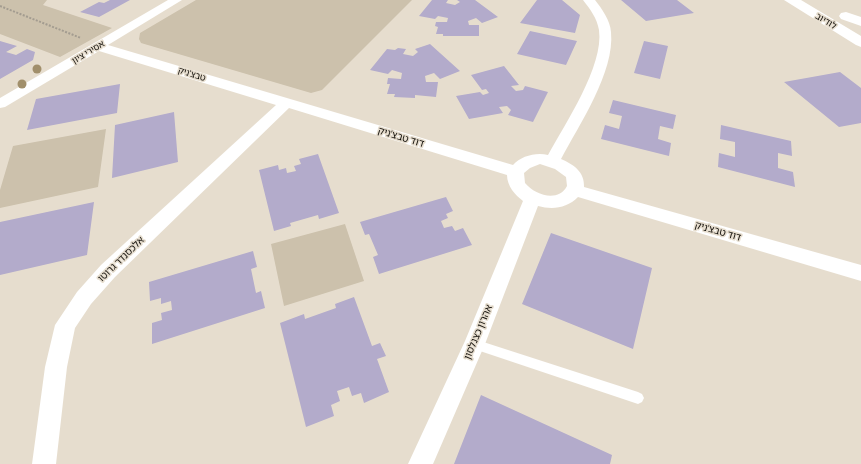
<!DOCTYPE html>
<meta charset="utf-8">
<style>
body{margin:0}
canvas{display:block;background:#e6ddce}
</style>
<canvas width="861" height="464"></canvas>
<script>
const ctx = document.querySelector('canvas').getContext('2d');
ctx.lineJoin = 'round';
function fill(path, color) { ctx.fillStyle = color; ctx.fill(path, 'evenodd'); }
function stroke(path, color, width, dash) { ctx.strokeStyle = color; ctx.lineWidth = width; ctx.lineCap = dash ? 'butt' : 'round'; ctx.setLineDash(dash || []); ctx.stroke(path); }
function label(font, color, halo, rows, align = 'center') {
  ctx.font = font + ' Barlow,"Noto Sans Hebrew",sans-serif'; ctx.lineWidth = 3; ctx.setLineDash([]); ctx.textBaseline = 'middle'; ctx.strokeStyle = halo; ctx.fillStyle = color; for (const [text, x, y, turn = 0] of rows) {
    ctx.save(); ctx.translate(x, y); ctx.rotate((+turn || 0) * Math.PI / 180); ctx.textAlign = isNaN(turn) ? turn : align; if (halo) ctx.strokeText(text, 0, 0); ctx.fillText(text, 0, 0); ctx.restore();
  }
}
fill(new Path2D(`
 M0,0H47L43,5L112,28L60,57L0,34Z
 M196,0H412L322,90L311,93L141,43L139,39L140,33Z
 M106,129L98,187L0,208V190L13,146Z
 M345,224L364,281L284,306L271,244Z`), '#ccc1ac');
fill(new Path2D(`
 M110,0H130L99,17L80,12L99,2L104,3Z
 M432,0H448L446,3L455,5L460,2L457,0H475L498,17L482,23L476,18L468,21L469,25H479V36H443V34H436L438,27L435,26L436,22H447L448,18L438,16L435,19L419,16Z
 M537,0H562L580,15L575,33L520,23Z
 M621,0H677L694,13L646,21Z
 M530,31L577,41L566,65L517,54Z
 M0,41L17,46L6,52L16,55L27,49L35,52L33,60L0,79Z
 M644,41L668,46L660,79L634,73Z
 M430,44L460,71L440,79L434,73L425,76L426,82H438L436,97L415,95V98L394,97L395,94H387L390,84H387L388,78L401,79L402,73L392,70L388,74L370,70L387,49L395,50L398,48L406,49L403,54L413,56L418,52L415,49Z
 M504,66L519,85L511,86L516,91L523,90L525,86L548,92L533,122L508,115L511,110L507,106L499,107L503,113L469,119L456,96L480,92L483,95L489,93L486,89L482,90L471,75Z
 M840,72L861,88V123L839,127L784,82Z
 M120,84L117,113L27,130L36,99Z
 M613,100L676,115L673,129L660,126L658,139L671,143L669,156L601,139L605,125L619,129L622,116L609,113Z
 M174,112L178,162L112,178L115,125Z
 M721,125L791,141L792,156L778,153V168L793,172L795,187L718,167L719,153L735,157V142L720,139Z
 M318,154L339,213L319,219L318,215L290,223L291,226L274,231L259,170L278,165L279,170L286,168L287,173L296,171L294,166L301,164L299,159Z
 M446,197L453,211L446,214L448,218L441,221L444,228L452,226L455,231L463,228L472,245L379,274L373,257L378,255L369,234L365,235L360,222Z
 M94,202L87,255L0,275V222Z
 M551,233L652,268L633,349L522,304Z
 M253,251L257,267L251,269L256,293L261,291L265,308L152,344V323L162,320L161,313L172,310L171,301L161,304V298L150,301L149,282Z
 M354,297L372,346L380,343L386,356L377,359L389,392L364,403L361,393L352,396L349,387L337,391L340,401L331,405L334,416L306,427L280,323L304,314L305,319L336,308L335,304Z
 M481,395L612,455L610,464H454Z`), '#b3abcb');
stroke(new Path2D(`
 M0,6L81,38`), '#a39c90', 2, [2, 1.5]);
fill(new Path2D(`
 M474,339L638,392L642,394L644,398L642,402L638,404L474,349L470,348L469,344L470,340Z`), '#fff');
fill(new Path2D(`
 M168,0H182L108,45L513,165C521,156 536,152 548,155C565,124 604,66 599,30C597,18 590,9 583,0H595C602,9 610,20 611,32C615,72 579,125 561,159C573,164 585,172 584,187L861,265V281L578,197C567,208 553,210 538,206L485,344L433,464H408L465,341L523,201C515,195 507,186 507,175L289,108L115,277L91,304L75,328L67,367L56,464H32L45,367L55,325L77,292L101,265L276,105L99,51L5,107L0,108V98ZM540,164L555,169L566,177L567,186C558,203 535,195 525,183L524,173L530,168Z`), '#fff');
fill(new Path2D(`
 M784,0H801L861,36V47L856,45Z
 M846,12L861,17V26L841,19L839,16L841,13Z`), '#fff');
ctx.fillStyle = '#a18f6b';
for (const [x, y] of [
 [37,69],
 [22,84]
]) { ctx.beginPath(); ctx.arc(x, y, 4.5, 0, 2 * Math.PI); ctx.fill(); }
label('9px', '#14110c', '#e6ddce', [
 ["לודיוב",826,21,31],
 ["אסירי ציון",88,52,-31],
 ["טבצ'ניק",192,74,17]
]);
label('10px', '#14110c', '#e6ddce', [
 ["דוד טבצ'ניק",401,137,17],
 ["דוד טבצ'ניק",718,231,16],
 ["אלכסנדר גרוטו",121,259,-44],
 ["אהרון כצנלסון",478,332,-67]
]);
</script>
